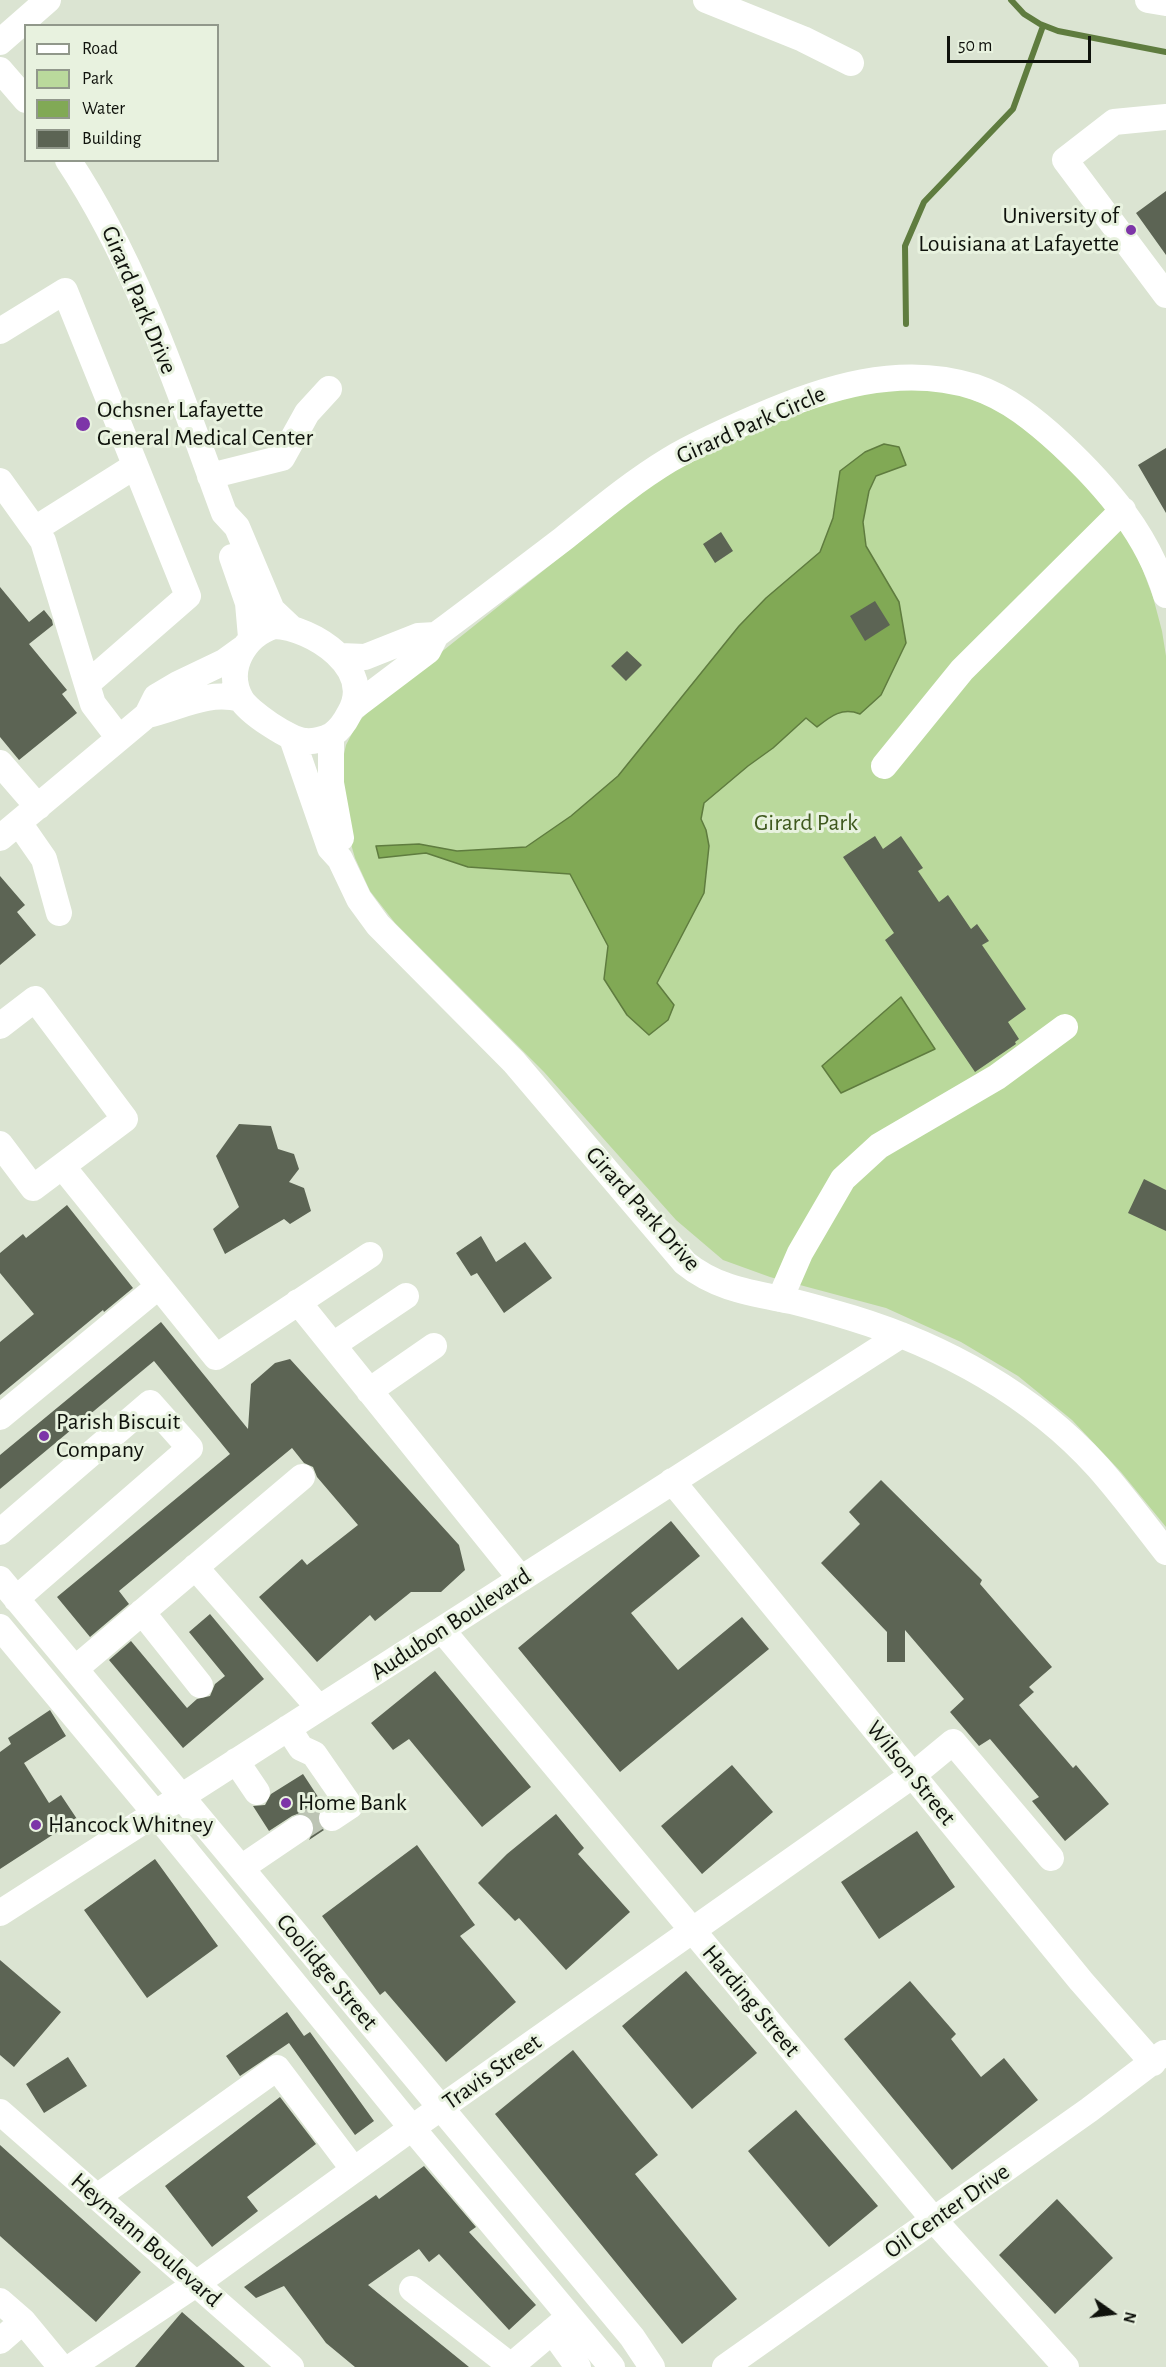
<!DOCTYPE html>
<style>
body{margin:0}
#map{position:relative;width:1166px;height:2367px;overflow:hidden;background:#dbe4d2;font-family:"Alegreya Sans",sans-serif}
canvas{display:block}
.legend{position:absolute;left:24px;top:24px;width:195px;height:138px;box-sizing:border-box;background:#e8f2df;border:2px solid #91988b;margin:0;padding:8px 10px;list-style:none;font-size:18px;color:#0f120c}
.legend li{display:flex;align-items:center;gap:12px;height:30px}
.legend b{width:30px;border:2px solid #91988b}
.north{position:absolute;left:1082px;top:2283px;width:60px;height:60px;-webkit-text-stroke:4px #e8f2df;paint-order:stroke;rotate:104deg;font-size:16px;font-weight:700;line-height:24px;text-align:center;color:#0f120c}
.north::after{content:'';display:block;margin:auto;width:21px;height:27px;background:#0f120c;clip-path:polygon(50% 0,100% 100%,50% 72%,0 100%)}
.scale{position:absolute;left:947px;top:36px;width:144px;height:27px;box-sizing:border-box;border:3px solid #0f120c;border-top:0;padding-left:8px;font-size:18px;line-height:21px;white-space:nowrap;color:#0f120c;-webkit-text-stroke:4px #e8f2df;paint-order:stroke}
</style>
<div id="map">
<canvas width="1166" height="2367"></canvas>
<ul class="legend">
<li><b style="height:8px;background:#fff"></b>Road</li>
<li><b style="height:16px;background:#bad99c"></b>Park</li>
<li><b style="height:16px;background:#81a955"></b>Water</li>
<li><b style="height:16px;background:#5c6454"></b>Building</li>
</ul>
<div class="north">N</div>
<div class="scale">50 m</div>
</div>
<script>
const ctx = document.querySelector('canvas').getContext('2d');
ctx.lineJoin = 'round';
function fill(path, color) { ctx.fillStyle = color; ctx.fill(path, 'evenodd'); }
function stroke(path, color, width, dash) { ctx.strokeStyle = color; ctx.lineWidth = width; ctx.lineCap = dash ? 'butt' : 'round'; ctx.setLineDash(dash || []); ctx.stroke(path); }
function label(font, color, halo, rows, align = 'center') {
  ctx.font = font + ' "Alegreya Sans",sans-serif'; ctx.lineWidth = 6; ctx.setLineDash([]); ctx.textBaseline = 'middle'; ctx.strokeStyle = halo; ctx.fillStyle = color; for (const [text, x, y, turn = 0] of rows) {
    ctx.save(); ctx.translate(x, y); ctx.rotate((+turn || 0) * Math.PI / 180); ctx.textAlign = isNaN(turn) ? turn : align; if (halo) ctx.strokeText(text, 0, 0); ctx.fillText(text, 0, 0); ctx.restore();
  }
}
fill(new Path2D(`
 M880,389L949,391L1000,410L1040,442L1085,485L1120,526L1139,560L1153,597L1162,631L1166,656V1527L1121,1472L1072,1420L1018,1376L961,1342L886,1308L770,1277L723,1260L676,1220L544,1072L395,923L370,891L355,858L346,827L342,763L346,745L358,722L375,705L658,479L718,447L817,403Z`), '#bad99c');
const water = new Path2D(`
 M884,444L899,447L906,465L876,476L869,491L863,522L866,546L899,602L906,643L881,695L860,714C842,707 831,716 817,727L806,718L773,748L748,766L704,803L701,819L706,830L709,846L704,893L657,983L674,1005L668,1020L649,1035L627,1015L604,979L608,946L570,874L468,867L426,853L379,858L376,846L419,844L457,851L526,847L571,816L618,776L739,626L766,598L820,552L833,518L840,471L865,452Z
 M901,997L935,1049L841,1093L822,1066Z`);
fill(water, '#81a955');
stroke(water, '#5f7c3f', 1.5);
stroke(new Path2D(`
 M1011,0L1024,14L1040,24L1058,31L1166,52
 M906,324L905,246L924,202L1013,109L1043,26`), '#5f7c3f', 6);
fill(new Path2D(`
 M1166,191V255L1136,213Z
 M1166,448V513L1138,465Z
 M721,532L733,551L715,563L703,544Z
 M0,587L29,622L44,610L52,620L53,625L29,644L67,690L62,694L77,713L19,760L0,737Z
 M875,601L890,625L865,641L850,616Z
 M627,651L642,665L626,681L611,666Z
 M875,836L883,849L901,836L923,868L918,871L939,902L948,895L971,929L977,924L989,941L982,945L1026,1009L1008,1022L1019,1039L1015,1042L1016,1044L975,1072L885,940L894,933L843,857Z
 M0,876L25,905L17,912L36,935L0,965Z
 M239,1124L271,1126L278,1149L294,1154L299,1169L289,1182L304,1188L311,1211L290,1224L284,1219L225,1254L213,1229L239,1207L216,1156Z
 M1144,1179L1166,1190V1231L1128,1213Z
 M67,1205L133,1288L104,1312L103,1310L0,1395V1342L34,1314L0,1273V1253L23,1234L26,1238Z
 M481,1236L496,1262L525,1242L552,1278L504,1313L477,1273L471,1276L456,1253Z
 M161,1322L248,1429L251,1384L275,1363L290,1359L459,1545L465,1570L441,1592H411L375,1621L370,1615L317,1662L259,1597L302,1559L307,1565L358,1525L317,1477L313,1467L304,1463L292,1448L119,1591L129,1604L90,1637L57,1597L230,1454L154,1361L0,1489V1455Z
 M881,1480L982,1580L980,1584L1052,1667L1029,1687L1034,1692L1019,1705L1073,1768L1076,1765L1109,1804L1065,1841L1032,1801L1039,1797L990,1739L979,1746L950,1712L964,1699L905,1630V1662H887V1632L821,1563L860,1524L849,1512Z
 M671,1521L700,1556L631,1613L678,1670L742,1617L769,1649L620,1772L518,1648Z
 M210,1614L264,1679L183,1748L109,1660L131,1641L187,1708L197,1699L210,1696L215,1684L225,1676L189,1632Z
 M435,1671L531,1787L482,1827L409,1739L393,1750L371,1723Z
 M50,1710L66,1736L24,1763L49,1803L61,1795L77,1819L0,1869V1752L11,1744L8,1738Z
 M732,1765L773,1812L702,1874L661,1826Z
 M303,1774L324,1806L319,1811L317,1818L319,1826L324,1830L309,1840L315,1828L313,1820L307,1815L300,1813L292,1816L269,1831L253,1806L265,1805L271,1794Z
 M556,1814L584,1848L578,1854L630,1912L566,1970L519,1918L515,1921L478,1883L507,1854Z
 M917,1831L955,1887L879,1939L841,1882Z
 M417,1845L475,1925L460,1936L516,2002L446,2062L385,1991L380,1995L322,1916Z
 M155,1859L218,1946L147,1998L84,1910Z
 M0,1960L61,2012L14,2067L0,2055Z
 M686,1971L757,2053L692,2109L622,2026Z
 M910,1981L956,2034L951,2039L981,2077L1004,2058L1038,2100L952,2170L844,2039Z
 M287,2012L304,2036L310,2032L374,2121L355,2135L289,2043L240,2076L226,2056Z
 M573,2050L658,2155L635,2174L737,2299L682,2344L495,2114Z
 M68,2057L87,2086L44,2113L26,2084Z
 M280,2097L316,2144L247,2197L258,2211L212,2247L165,2186Z
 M796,2110L878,2206L829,2247L748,2151Z
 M0,2145L141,2272L96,2322L0,2236Z
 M424,2166L476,2227L469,2232L536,2305L509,2330L439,2254L429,2262L419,2249L368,2285L469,2367H355L326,2343L284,2286L256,2298L244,2287L376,2195L379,2199Z
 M1057,2199L1113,2258L1055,2314L999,2255Z
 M182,2312L245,2367H135Z`), '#5c6454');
stroke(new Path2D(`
 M300,1828L328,1810`), '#bcc4b4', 26, [26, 13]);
stroke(new Path2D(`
 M706,0L803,39L851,63
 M1148,0L1166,3
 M0,42L48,0
 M0,70L26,100
 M1166,117L1114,122L1065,160L1166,295
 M68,160C139,267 180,394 224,513L237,527L272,610L290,627
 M0,331L65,291L188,596L87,684
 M210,476L282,458L307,413L329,389
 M0,481L43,541L93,704L119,738
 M35,529L135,466
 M232,557L248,603L251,637
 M274,626C312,627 377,669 349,714C345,722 339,730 332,735C325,739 313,742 305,741C290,740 248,712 241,699C224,669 245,635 274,626Z
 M340,656L365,657L418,636L436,635
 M354,707L428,651L436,635C479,603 521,571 563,539C597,512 631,483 669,460C696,444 725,431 755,418C823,388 900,363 975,387C1008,398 1036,421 1061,444C1107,487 1148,535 1166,595
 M147,715C179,708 207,690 241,699
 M331,736V783L341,838
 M292,738L330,848L340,859L359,899L378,925L514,1062L685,1263C717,1289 752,1293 791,1301C811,1306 832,1312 852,1318C944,1346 1033,1395 1098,1467C1122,1494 1144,1524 1166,1552
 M0,763L38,807
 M884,766L962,670L1123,510
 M19,823L44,859L59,913
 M0,838L147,715L156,697L178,684L224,662L242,649
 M0,1026L35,999L125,1119L33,1188L0,1144
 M62,1166L216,1357L370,1255
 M780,1299L800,1253L843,1179L879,1146L997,1077L1065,1027
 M298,1302L521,1579
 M333,1345L406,1296
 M369,1391L434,1346
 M0,1417L159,1286
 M672,1481L1081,1981L1153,2063
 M0,1532L150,1403L190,1448L16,1599
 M195,1567L319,1708
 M0,1579L632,2337L652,2367
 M142,1612L200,1685
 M0,1627L155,1813L412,2128L612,2367
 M442,1630L934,2220L1066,2367
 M75,1669L302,1477
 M288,1728L301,1748L314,1754L350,1806L332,1818
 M236,1761L257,1792
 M241,1868L300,1828
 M0,1913L901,1335
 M0,2112L291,2367
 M97,2197L277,2068L354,2170
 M412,2289L511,2366L569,2317
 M0,2301L23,2321L61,2367
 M552,2331L578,2367
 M0,2341L23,2321
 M71,2367L196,2284L412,2128L913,1775L953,1742L1051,1858
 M725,2367L1089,2110L1164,2053`), '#fff', 26);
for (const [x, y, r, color] of [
 [1131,230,6,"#7d35a8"],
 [83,424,8,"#7d35a8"],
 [44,1436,6,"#7d35a8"],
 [286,1803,6,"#7d35a8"],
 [36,1825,6,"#7d35a8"]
]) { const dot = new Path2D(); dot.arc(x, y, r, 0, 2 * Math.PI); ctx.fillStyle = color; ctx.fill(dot); stroke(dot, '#e8f2df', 2); }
label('24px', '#0f120c', '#e8f2df', [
 ["University of",1119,216,"right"],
 ["Louisiana at Lafayette",1119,244,"right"],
 ["Ochsner Lafayette",97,410],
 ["General Medical Center",97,438],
 ["Parish Biscuit",56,1422],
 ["Company",56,1450],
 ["Home Bank",298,1803],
 ["Hancock Whitney",48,1825]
], 'left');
label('24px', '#0f120c', '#e8f2df', [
 ["Girard Park Drive",139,300,67],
 ["Girard Park Circle",751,425,-24],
 ["Girard Park Drive",643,1209,48],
 ["Audubon Boulevard",451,1624,-33],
 ["Wilson Street",911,1773,51],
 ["Coolidge Street",327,1972,50],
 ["Harding Street",751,2001,50],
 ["Travis Street",492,2072,-35],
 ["Oil Center Drive",947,2211,-35],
 ["Heymann Boulevard",146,2240,41]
]);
label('24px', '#3f591e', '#e8f2df', [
 ["Girard Park",806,823]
]);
</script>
